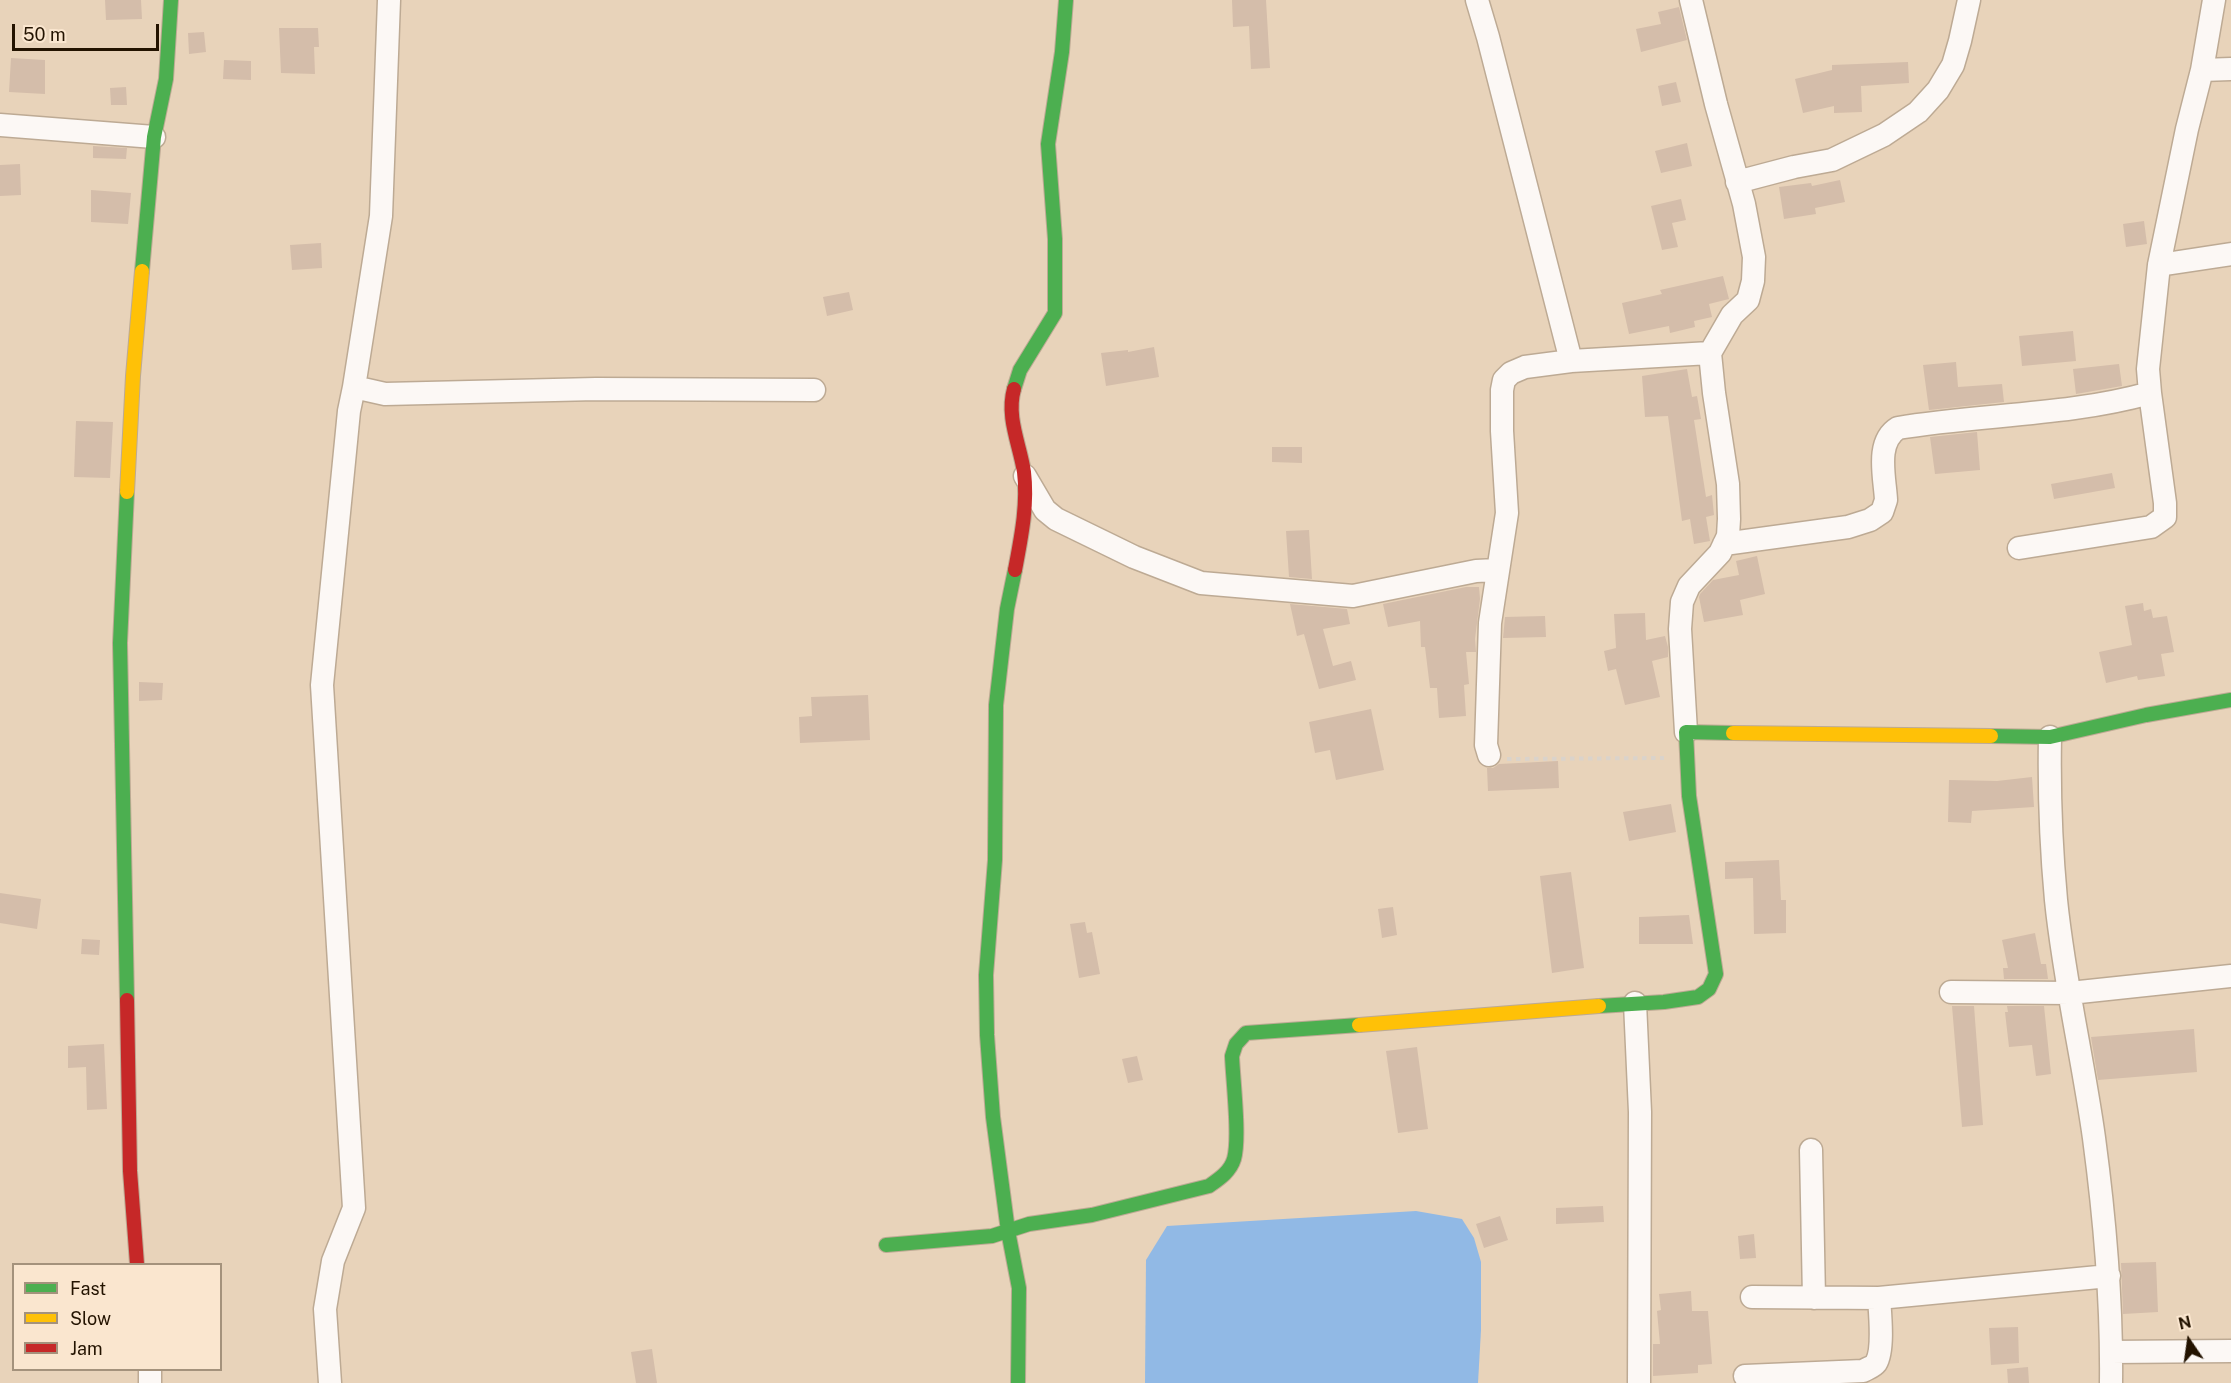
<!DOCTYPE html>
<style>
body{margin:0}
#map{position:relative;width:2231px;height:1383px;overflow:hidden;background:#e8d3ba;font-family:"Public Sans",sans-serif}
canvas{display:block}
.legend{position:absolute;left:12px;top:1263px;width:210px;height:108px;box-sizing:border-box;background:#fae6cf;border:2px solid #a4927c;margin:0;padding:8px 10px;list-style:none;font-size:18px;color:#231300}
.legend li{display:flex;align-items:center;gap:12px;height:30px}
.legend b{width:30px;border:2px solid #a4927c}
.north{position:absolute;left:2159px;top:1311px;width:60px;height:60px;-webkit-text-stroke:4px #fae6cf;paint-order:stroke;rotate:347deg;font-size:16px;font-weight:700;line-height:24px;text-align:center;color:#231300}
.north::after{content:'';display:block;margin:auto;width:21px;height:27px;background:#231300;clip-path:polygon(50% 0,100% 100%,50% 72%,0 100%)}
.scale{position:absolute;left:12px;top:24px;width:147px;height:27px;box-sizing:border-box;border:3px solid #231300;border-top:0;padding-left:8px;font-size:18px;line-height:21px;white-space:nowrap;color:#231300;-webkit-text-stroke:4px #fae6cf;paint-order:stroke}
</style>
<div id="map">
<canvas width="2231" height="1383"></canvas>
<ul class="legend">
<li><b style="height:8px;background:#4caf50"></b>Fast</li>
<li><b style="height:8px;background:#ffc107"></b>Slow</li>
<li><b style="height:8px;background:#c62828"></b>Jam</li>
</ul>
<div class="north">N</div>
<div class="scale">50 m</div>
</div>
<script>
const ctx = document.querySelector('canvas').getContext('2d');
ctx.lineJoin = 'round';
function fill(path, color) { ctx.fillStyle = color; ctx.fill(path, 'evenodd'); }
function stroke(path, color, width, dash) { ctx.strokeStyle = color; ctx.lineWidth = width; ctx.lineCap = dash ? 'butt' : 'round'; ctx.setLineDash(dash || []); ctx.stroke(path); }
fill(new Path2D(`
 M1416,1211L1462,1219L1474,1238L1481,1262V1330L1478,1383H1145L1146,1260L1167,1226Z`), '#91b9e5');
fill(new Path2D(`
 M105,0H141L142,19L106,20Z
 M1232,0H1266L1270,68L1251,69L1249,26L1233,27Z
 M1679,7L1687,40L1641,52L1636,29L1661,24L1658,12Z
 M279,28H318L319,47H314L315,74L281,73Z
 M204,32L206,52L189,54L188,33Z
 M11,58L45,60V94L9,92Z
 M224,60L251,61V80L223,79Z
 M1908,62L1909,83L1861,86L1862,112L1834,113V106L1803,113L1795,79L1832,70V65Z
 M1676,82L1681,102L1662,106L1658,86Z
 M126,87L127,105H111L110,88Z
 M1687,143L1692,166L1661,173L1655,151Z
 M93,146L127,148L126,159L93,158Z
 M20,164L21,195L0,196V165Z
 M1840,180L1845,202L1815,208L1816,214L1784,219L1779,187L1811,183L1812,186Z
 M91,190L131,193L128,224L91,222Z
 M1681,199L1686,220L1672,223L1678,247L1662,250L1651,206Z
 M2144,221L2147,244L2126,247L2123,224Z
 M321,243L322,268L292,270L290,245Z
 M1723,276L1729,299L1709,304L1712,317L1694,321L1695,327L1670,333L1669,326L1629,334L1622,303L1662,294L1660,290Z
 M849,292L853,310L827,316L823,297Z
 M2073,331L2076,361L2022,366L2019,336Z
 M1154,347L1159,377L1106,386L1101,353L1128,350V352Z
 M1956,362L1958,387L2002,384L2004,402L1929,410L1923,365Z
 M2119,364L2122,386L2076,394L2073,369Z
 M1687,369L1692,397L1697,396L1701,419L1694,420L1706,497L1712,495L1714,515L1706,517L1710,541L1694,544L1690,519L1682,521L1668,416L1645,417L1642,376Z
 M76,421L113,422L110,478L74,477Z
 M1977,432L1980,470L1935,474L1930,437Z
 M1272,447H1302V463L1272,462Z
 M2112,473L2115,488L2054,499L2051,484Z
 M1309,530L1312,579L1289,577L1286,531Z
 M1757,556L1765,594L1740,600L1743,615L1704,622L1699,597L1700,594L1713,580L1739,575L1736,561Z
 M1466,587H1479L1480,599L1475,639L1476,652H1466L1469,684L1464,685L1466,716L1439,718L1437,688H1430L1425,647H1421L1420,621L1388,627L1383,604Z
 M2143,603L2144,611L2151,609L2153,618L2167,616L2174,652L2161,654L2165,676L2138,680L2137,676L2106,683L2099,652L2132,645L2125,606Z
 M1290,604L1347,609L1350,624L1323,629L1333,666L1351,661L1356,680L1319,689L1304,634L1297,636Z
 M1645,613L1646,640L1665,636L1668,647V657L1652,661L1660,697L1625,705L1616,669L1608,671L1604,651L1616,648L1614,614Z
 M1545,616L1546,637L1503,638L1505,617Z
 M139,682L163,683L162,700L139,701Z
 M868,695L870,740L800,743L799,717L812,716L811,697Z
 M1371,709L1384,770L1336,780L1330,750L1315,753L1309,722Z
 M1558,761L1559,788L1488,791L1487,768H1493L1499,764Z
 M2032,777L2034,807L1972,811L1971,823L1948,822L1949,780L1997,781Z
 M1671,804L1676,832L1629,841L1623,812Z
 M1779,860L1781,900H1786V933L1754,934L1753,878L1725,879V862Z
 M1571,872L1584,968L1552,973L1540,876Z
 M0,893L41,899L37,929L0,923Z
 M1393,907L1397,935L1382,938L1378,909Z
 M1689,915L1693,944H1639V917Z
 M1085,922L1087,933L1092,932L1100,974L1079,978L1070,924Z
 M2035,933L2041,964H2046L2048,979H2004L2003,968H2008L2002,940Z
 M82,939L100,940L99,955L81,954Z
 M1952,1006H1974L1983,1125L1962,1127Z
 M2007,1006H2044L2051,1074L2036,1076L2032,1045L2009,1047L2005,1012H2008Z
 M2194,1029L2197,1072L2098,1080L2091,1037Z
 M104,1044L107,1109L87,1110L86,1067L68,1068V1046Z
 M1417,1047L1428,1129L1398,1133L1386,1051Z
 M1137,1056L1143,1080L1128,1083L1122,1059Z
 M1603,1206L1604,1222L1556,1224V1208Z
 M1500,1216L1508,1240L1484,1248L1476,1224Z
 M1754,1234L1756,1258L1740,1259L1738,1236Z
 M2156,1262L2158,1312L2123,1314L2121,1263Z
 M1691,1291L1692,1311H1708L1712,1364L1698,1365V1373L1653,1376V1344H1660L1657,1311L1661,1310L1659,1294Z
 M2018,1327L2019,1363L1991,1365L1989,1328Z
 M652,1349L657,1383H636L631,1352Z
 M2028,1367L2029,1383H2008L2007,1369Z`), '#d4bdaa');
const street = new Path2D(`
 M389,0L381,216L354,387L385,394L596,389L814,390
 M1477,0L1488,37L1571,361
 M2202,70L2231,69
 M0,125L154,137
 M1737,182L1794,167L1832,160L1884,135L1918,112L1938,90L1953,65L1960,41L1969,0
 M2159,265L2231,254
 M1025,476L1045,510L1056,519L1134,557L1201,583L1353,596L1476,571L1497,570
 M1724,544L1848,527L1870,520L1882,512L1886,500C1885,478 1875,442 1898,428C1981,414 2068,416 2150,393L2148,369L2159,265L2187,129L2202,70L2214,0
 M2019,548L2151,527L2165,517V503L2150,393
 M1686,732L1680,629L1682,602L1689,586L1720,553L1728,536L1729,519L1728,484L1714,393L1710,353L1732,315L1748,300L1753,281L1754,257L1744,204L1716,104L1691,0
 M2050,737C2049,791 2051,846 2056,900C2064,980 2083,1059 2094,1138C2105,1220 2112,1301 2111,1383
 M1489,755L1486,745L1490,623L1507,513L1502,431V390L1504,380L1511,373L1525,367L1571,361L1710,353
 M1951,992L2070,993L2231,976
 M1635,1003L1640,1112L1639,1383
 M1811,1150L1814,1298
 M1752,1297L1879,1298
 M2111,1352L2231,1351
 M150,1370V1383
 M1745,1376L1863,1371C1868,1368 1873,1367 1876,1363C1884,1350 1880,1313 1879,1298L2109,1276
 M330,1383L325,1309L333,1261L354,1208L322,685L349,411L354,387`);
const fast = new Path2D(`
 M142,271L154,137L166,79L171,0
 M1014,389L1020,370L1055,313V239L1048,144L1062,52L1066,0
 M1015,570L1007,609L996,705L995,860L986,975L987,1035L993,1117L1008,1231L1019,1288L1018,1383
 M1991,736L2050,737L2146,715L2231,700
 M127,1000L120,643L127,492
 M1599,1006L1664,1002L1698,997L1709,989L1716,974L1689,796L1686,732L1733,733
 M886,1245L992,1236L1029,1224L1092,1215L1209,1186C1219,1179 1230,1172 1234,1159C1240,1138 1233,1081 1232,1056L1236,1044L1246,1033L1359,1025`);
const slow = new Path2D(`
 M127,492L133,376L142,271
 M1733,733L1991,736
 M1359,1025L1599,1006`);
const jam = new Path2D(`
 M1014,389C1006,417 1020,445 1024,472C1028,505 1021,538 1015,570
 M127,1000L130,1171L137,1264`);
stroke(street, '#bdaa94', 25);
stroke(fast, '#bdaa94', 16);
stroke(slow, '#bdaa94', 16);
stroke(jam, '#bdaa94', 16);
stroke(new Path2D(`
 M1507,759L1664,758`), '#dad3cb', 4, [4.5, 4.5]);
stroke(street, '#fcf8f5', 22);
stroke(fast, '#4caf50', 14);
stroke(slow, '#ffc107', 14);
stroke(jam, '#c62828', 14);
</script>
